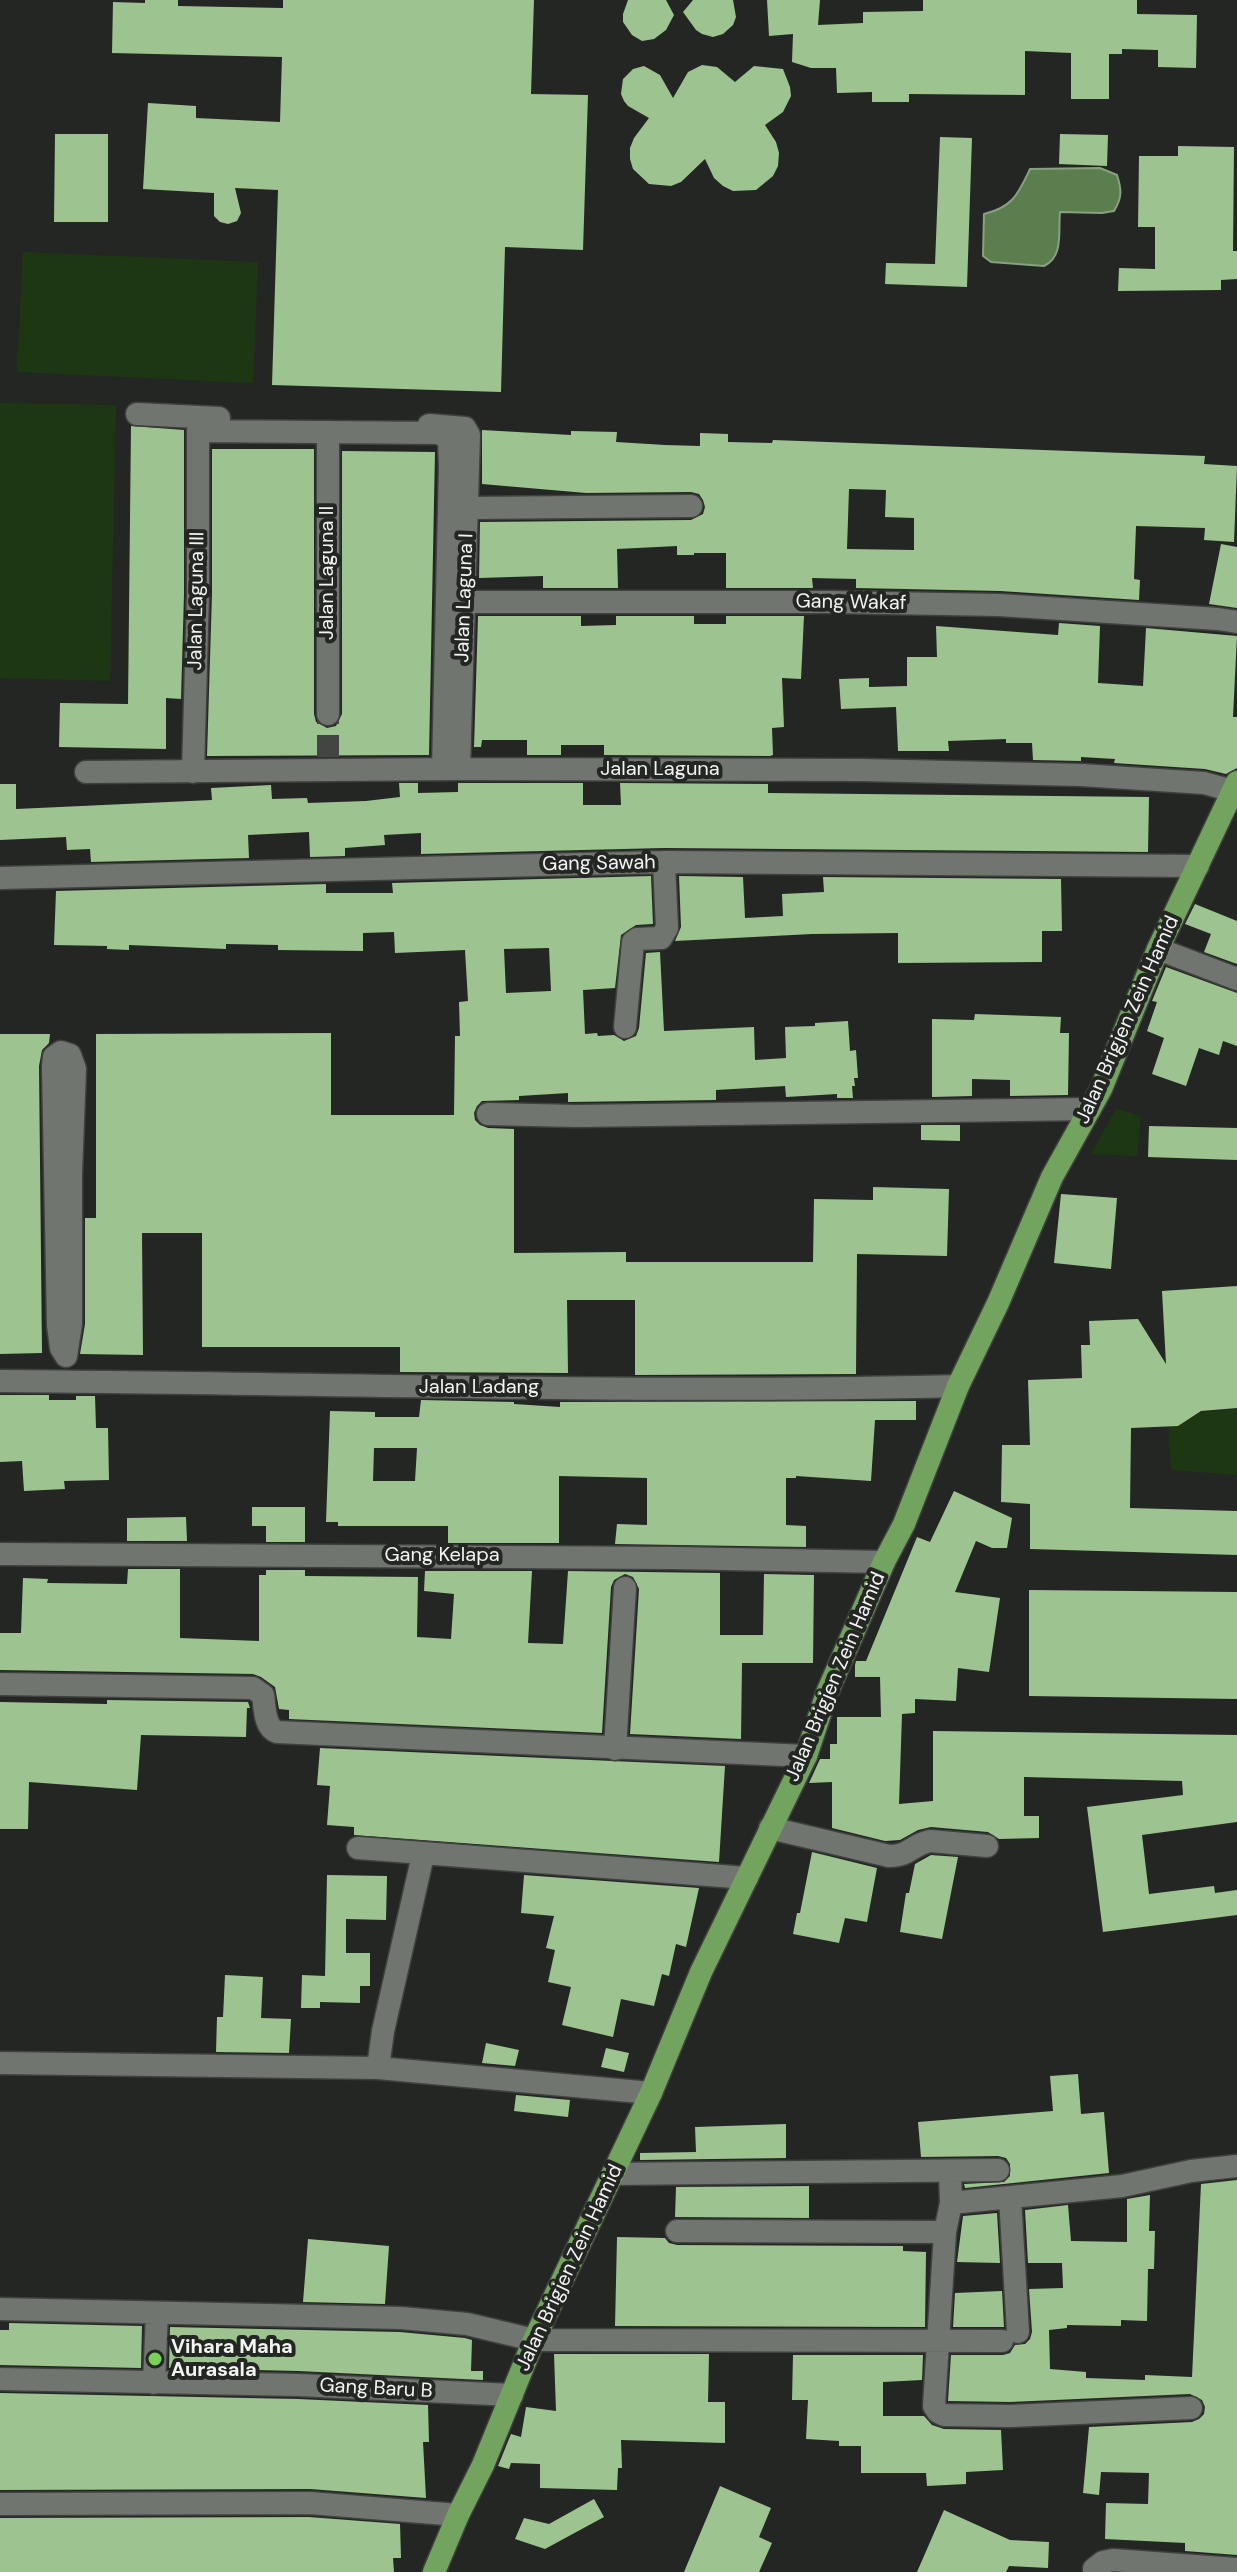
<!DOCTYPE html>
<style>
body{margin:0}
canvas{display:block;background:#232622}
</style>
<canvas width="1237" height="2572"></canvas>
<script>
const ctx = document.querySelector('canvas').getContext('2d');
ctx.lineJoin = 'round';
function fill(path, color) { ctx.fillStyle = color; ctx.fill(path, 'evenodd'); }
function stroke(path, color, width, dash) { ctx.strokeStyle = color; ctx.lineWidth = width; ctx.lineCap = dash ? 'butt' : 'round'; ctx.setLineDash(dash || []); ctx.stroke(path); }
function label(font, color, halo, rows, align = 'center') {
  ctx.font = font + ' "DM Sans",sans-serif'; ctx.lineWidth = 8; ctx.setLineDash([]); ctx.textBaseline = 'middle'; ctx.strokeStyle = halo; ctx.fillStyle = color; for (const [text, x, y, turn = 0] of rows) {
    ctx.save(); ctx.translate(x, y); ctx.rotate((+turn || 0) * Math.PI / 180); ctx.textAlign = isNaN(turn) ? turn : align; if (halo) ctx.strokeText(text, 0, 0); ctx.fillText(text, 0, 0); ctx.restore();
  }
}
fill(new Path2D(`
 M23,252L258,262L253,383L17,372Z
 M0,403L116,405L110,681L0,678Z
 M1116,1109L1141,1116L1137,1156L1091,1154Z
 M1237,1409V1475L1171,1470L1168,1415Z`), '#1d3713');
const water = new Path2D(`
 M1100,168L1117,175C1122,190 1122,198 1114,211L1102,213L1060,212C1058,231 1064,257 1044,266L991,262L983,256L984,214C1013,207 1018,194 1030,169Z`);
fill(water, '#5b7e4f');
stroke(water, '#88a180', 2);
fill(new Path2D(`
 M145,0H178V6L283,8V0H534L531,94L588,95L583,250L505,247L501,392L272,385L278,190L235,188L241,213L237,221L228,224L220,222L214,216V193L143,189L148,103L196,106V118L280,122L282,57L112,53L113,2L145,3Z
 M628,0H666L674,15L666,30L654,39L642,41L632,35L623,22V14Z
 M693,0H733L736,17L733,25L723,34L713,37L702,34L696,30L683,12Z
 M767,0H820L818,25L863,23V12L923,11V0H1137V14L1197,15L1196,68L1158,67V50L1122,49V54H1109V99H1071V53L1025,51V95L909,94V102H872V92L837,93L836,68H811L792,62L793,34L769,36Z
 M702,65L717,67L735,82L754,66L783,69L790,87L791,96L783,112L765,125L776,142L779,153L778,166L773,176L756,190L733,191L723,186L714,178L705,159L681,182L671,186L649,184L633,169L630,159V148L634,138L649,118L628,106L624,101L621,94L623,79L633,69L644,66L660,75L673,98L688,72Z
 M55,134H108V222H54Z
 M1060,134L1108,135L1107,166L1059,164Z
 M940,137L972,138L967,287L885,284L886,263L935,264Z
 M1178,146L1234,147L1233,251H1237V279L1221,280V290L1118,291L1119,268L1155,269V227H1138L1139,156H1178Z
 M131,426L184,430V594L181,699L166,698V749L59,747L60,703L128,704Z
 M482,430L571,435V431L617,432L616,442L665,445L700,446V433L728,434V442L772,443L773,440L1205,456L1204,464L1237,466L1234,542L1204,540L1205,528L1136,526L1134,579L1140,580L1139,600L1000,591L856,588V579L812,578L813,588H726V553H694V555H677V546L617,549L618,588H543V576L479,578L480,522L691,520L703,514L705,507L703,500L699,494L691,492L586,493L482,484ZM849,489L886,490L885,517L914,518V550L847,549Z
 M212,449H314V714L316,722L327,728L336,726L342,714V451L435,452L429,755L207,756L212,594Z
 M1221,544L1237,547V608L1209,604Z
 M478,616H581V626L616,625V616H694V624H726V616H804L801,679L782,678L784,727L772,728L773,755L770,756L604,755V745H561V755H527V740H482L481,747H474Z
 M1059,623L1100,626L1098,683L1143,686L1146,628L1237,636L1233,717H1237V768L1226,774L1205,769L1114,763L1115,759L1081,757V761L1033,760L1032,743H1006V739L948,741L949,751H898L896,707L841,709L839,679L869,678V687L907,686V657H937L936,626L1058,635Z
 M399,783H418V793L458,792V783H583V805H621L620,783L768,784V793L1149,797L1148,852L664,848L421,854V833L384,835L385,845L345,848V856L310,857L309,832L248,835L249,858L91,862L90,849L67,850L66,837L0,840V784H16V809L212,800L211,788L271,785L272,799L307,798L308,803L366,801L400,797Z
 M651,876L653,924L636,925L621,935L615,988L583,990L585,1034L597,1033L598,1036L614,1035L624,1041L636,1036L639,1028L646,953L660,952L664,1031L754,1027L755,1060L786,1058L785,1027L815,1026V1023L848,1021L850,1051L856,1050L858,1078H854L855,1086H852L853,1098H837V1094L786,1097L785,1086L716,1090V1100L568,1102V1093L519,1096V1100L482,1101L477,1106L474,1113L475,1120L480,1125L488,1128L514,1129V1253L626,1252V1262H813L814,1199L873,1200V1187L949,1189L947,1256L857,1254L856,1374L635,1375V1300H567L568,1373L400,1372V1347H202V1233H142L143,1355L80,1354L85,1324V1218H96V1034L331,1033V1115H454L455,1036H460L459,1002L468,1001L465,950L395,953L394,932L363,933V951L278,950V945L226,944V949L129,945V950L107,949V946L54,945L56,891L326,884V893H393L392,883ZM549,948L551,991L506,993L504,949Z
 M679,876L743,877L745,918L783,916L782,894L824,892L823,877L1061,879L1062,931H1042V962L898,963V933L812,934L675,941L681,927Z
 M1195,904L1237,921V964L1204,952L1211,934L1185,924Z
 M1166,967L1237,993V1046L1223,1041L1219,1055L1199,1048L1186,1086L1152,1074L1164,1038L1147,1031L1157,1002L1152,1001Z
 M975,1014L1061,1017L1060,1033H1069L1068,1095L1010,1096V1080L972,1079V1096L932,1097V1019L974,1020Z
 M0,1034H50L49,1043L42,1050L39,1066L42,1353L0,1354Z
 M921,1125H960V1141L921,1140Z
 M1149,1126L1237,1128V1160L1148,1157Z
 M1061,1194L1117,1198L1111,1269L1054,1263Z
 M1237,1286V1408L1201,1411L1178,1426L1131,1428L1130,1508L1237,1511V1555L1030,1549V1504L1001,1502L1002,1445H1030L1028,1380L1082,1378L1081,1345H1090L1089,1321L1138,1319L1166,1364L1162,1291Z
 M0,1395H49V1400H76V1396H95L96,1428H108L109,1480L64,1481L65,1489L24,1491L22,1461L0,1462Z
 M421,1400L514,1402V1404L560,1407V1402L916,1401V1420H875L871,1481L796,1476V1478H786V1525L806,1526V1547L615,1544L617,1524L647,1525V1478L559,1476V1543H448V1526H338V1522H326L330,1411L375,1412V1417H419ZM374,1448H417L415,1481H373Z
 M954,1491L1012,1518L1007,1548H992L976,1541L955,1592L1000,1598L989,1672L958,1668L956,1701L915,1699V1713L902,1714L899,1804L933,1801V1731L1237,1735V1822L1142,1835L1149,1894L1214,1886L1215,1893L1237,1890V1915L1103,1932L1087,1807L1183,1795L1182,1781L1024,1777V1816H1039V1838L999,1839L988,1832L931,1827L918,1830L900,1840L885,1841L832,1828V1782L809,1783L820,1759H830V1744H837V1717H881L880,1677H855V1665L856,1661H866L917,1537L930,1542Z
 M252,1507H305V1542H266V1526H252Z
 M186,1517L187,1541H127V1518Z
 M128,1569H180V1638L259,1641V1575H266V1570H305V1576L418,1577L417,1637L451,1639L454,1594L424,1591L425,1571H532L528,1643L563,1644L568,1571L720,1573V1635H763L764,1574L814,1575L813,1663H742L741,1739L630,1734L639,1589L633,1577L625,1574L614,1580L611,1587L602,1733L289,1719V1710L279,1709L275,1687L261,1677L253,1674L0,1670V1633H21L23,1578L48,1579L47,1583L127,1584Z
 M1029,1590L1237,1592V1699L1029,1696Z
 M107,1700L248,1702L250,1708H247L246,1737L141,1735L137,1790L29,1782L28,1829H0V1702L107,1704Z
 M320,1748L725,1766L719,1862L354,1835V1827L327,1825L330,1786L317,1785Z
 M812,1852L877,1868L867,1922L845,1918L839,1943L793,1934L797,1913H800Z
 M931,1855L958,1857L942,1939L900,1932L906,1893H909L915,1864Z
 M327,1875L387,1876L386,1920L346,1919V1953H370V1986H360V2003L320,2002V2008H301L302,1975L325,1976Z
 M524,1875L699,1888L686,1947L676,1944L669,1976L662,1974L654,2006L621,1999L613,2037L562,2025L571,1987L548,1982L555,1950L546,1948L554,1916L521,1913Z
 M225,1975L263,1977L261,2018L291,2019L289,2053L216,2052L217,2017H223Z
 M486,2043L519,2050L515,2066L482,2063Z
 M606,2048L629,2053L624,2072L601,2067Z
 M1078,2074L1081,2114L1104,2112L1109,2173L965,2188L964,2184L1004,2182L1010,2176V2164L1006,2158L998,2156L921,2157L918,2122L1053,2111L1050,2076Z
 M516,2095L570,2100L568,2117L514,2111Z
 M786,2124V2158L640,2160V2153L696,2152L695,2127Z
 M1237,2180V2555L1185,2551V2543L1105,2539L1106,2503L1148,2504L1149,2473L1101,2472L1099,2495L1083,2493L1089,2427L1192,2422L1199,2419L1204,2414L1205,2407L1202,2400L1190,2394L1010,2402L948,2401L951,2355H1003L1010,2353L1015,2345L1025,2344L1030,2339L1032,2332L1029,2289L1063,2288L1062,2263H1028L1025,2210L1068,2205L1071,2241L1127,2242V2199L1150,2195L1149,2231H1155L1154,2269H1148L1147,2321L1121,2320V2326L1067,2325V2328L1049,2330L1050,2369L1086,2372V2378L1145,2380V2375L1192,2377L1201,2184Z
 M809,2186V2218L675,2217L676,2187Z
 M997,2213L1000,2263L957,2262L963,2216Z
 M617,2237L665,2238L669,2243L677,2245L903,2246V2251L926,2252L925,2327L615,2326Z
 M308,2239L389,2246L385,2304L303,2302Z
 M1002,2291L1004,2327H953L955,2293Z
 M9,2323L142,2326L141,2368L0,2365V2330H9Z
 M170,2327L400,2332L465,2338L472,2340L471,2371H483V2380L298,2371L169,2368Z
 M554,2354H709L708,2402H725V2443L621,2440L622,2468H618L617,2490L540,2488V2464L511,2463L509,2469L498,2466L511,2434L521,2437L526,2407L556,2411Z
 M793,2355H923L922,2380L883,2382V2416H924L932,2425L944,2429L1001,2430L1003,2470L966,2472V2484L927,2486L926,2473H861V2446H839V2441L806,2439L808,2400H792Z
 M0,2393L298,2399L428,2405L429,2442H423L426,2498L310,2489L0,2490Z
 M720,2486L771,2508L759,2537L772,2543L759,2572H684Z
 M594,2499L604,2517L545,2549L515,2539L524,2518L549,2524Z
 M944,2510L1010,2540L1049,2542L1048,2568L1009,2566L1006,2572H917Z
 M309,2517L400,2524L401,2558H393L394,2572H0V2518Z`), '#9dc391');
stroke(new Path2D(`
 M328,757V714`), '#424541', 22, [22, 11]);
const minor = new Path2D(`
 M137,414L219,418
 M429,425L465,428L469,435L459,769
 M328,432V714
 M468,508L691,506
 M465,602H830L999,605L1218,619L1237,622
 M86,772L459,769L861,770L1081,775L1204,783L1233,791
 M193,772L198,594V431L438,433L449,438L450,466L443,769
 M0,878L664,862L1198,866
 M1158,949L1237,979
 M625,1027L633,942L637,939L661,938L667,928L664,862
 M61,1052L70,1055L75,1069L71,1173V1324L66,1356L61,1348L58,1325L53,1066L54,1057Z
 M488,1114L576,1116L1090,1109
 M0,1381C319,1383 639,1394 958,1386
 M0,1554L671,1558L884,1562
 M0,1684L253,1688L263,1695C265,1708 264,1727 277,1732L806,1756
 M615,1749L625,1588
 M770,1828L889,1856C910,1856 911,1845 930,1841L987,1846
 M358,1848L747,1878
 M423,1855L383,2031L378,2068L651,2093
 M0,2063L378,2068
 M950,2172L951,2203L945,2232L934,2406L938,2412L944,2415L1010,2416L1191,2408
 M613,2174L998,2170
 M1010,2198L1018,2332
 M951,2203L1122,2186L1191,2171L1237,2166
 M677,2231L945,2232
 M0,2309L401,2318L467,2324L534,2340L1002,2341
 M0,2379L298,2385L512,2395
 M154,2383L157,2313
 M0,2504L310,2503L458,2515
 M1094,2572V2569L1103,2562L1113,2560L1237,2569`);
const primary = new Path2D(`
 M434,2572L458,2515L483,2465L534,2340L651,2093L701,1972L806,1756L827,1693L884,1562L904,1524L958,1386L998,1303L1052,1177L1101,1089L1158,949L1237,782`);
stroke(minor, '#3f413e', 25);
stroke(primary, '#3f413e', 25);
stroke(minor, '#717570', 22);
stroke(primary, '#72a35f', 22);
for (const [x, y, r, color] of [
 [155,2359,8,"#7ad157"]
]) { const dot = new Path2D(); dot.arc(x, y, r, 0, 2 * Math.PI); ctx.fillStyle = color; ctx.fill(dot); stroke(dot, '#232622', 3); }
label('20px', '#f2f4f2', '#232622', [
 ["Jalan Laguna II",328,573,-90],
 ["Jalan Laguna I",465,598,-88],
 ["Jalan Laguna III",197,601,-89],
 ["Gang Wakaf",851,603,1],
 ["Jalan Laguna",660,770],
 ["Gang Sawah",599,864,-1],
 ["Jalan Brigjen Zein Hamid",1128,1020,-66],
 ["Jalan Ladang",479,1388],
 ["Gang Kelapa",442,1556],
 ["Jalan Brigjen Zein Hamid",836,1677,-67],
 ["Jalan Brigjen Zein Hamid",570,2268,-65],
 ["Gang Baru B",376,2389,3]
]);
label('bold 20px', '#f2f4f2', '#232622', [
 ["Vihara Maha",171,2348],
 ["Aurasala",171,2371]
], 'left');
</script>
